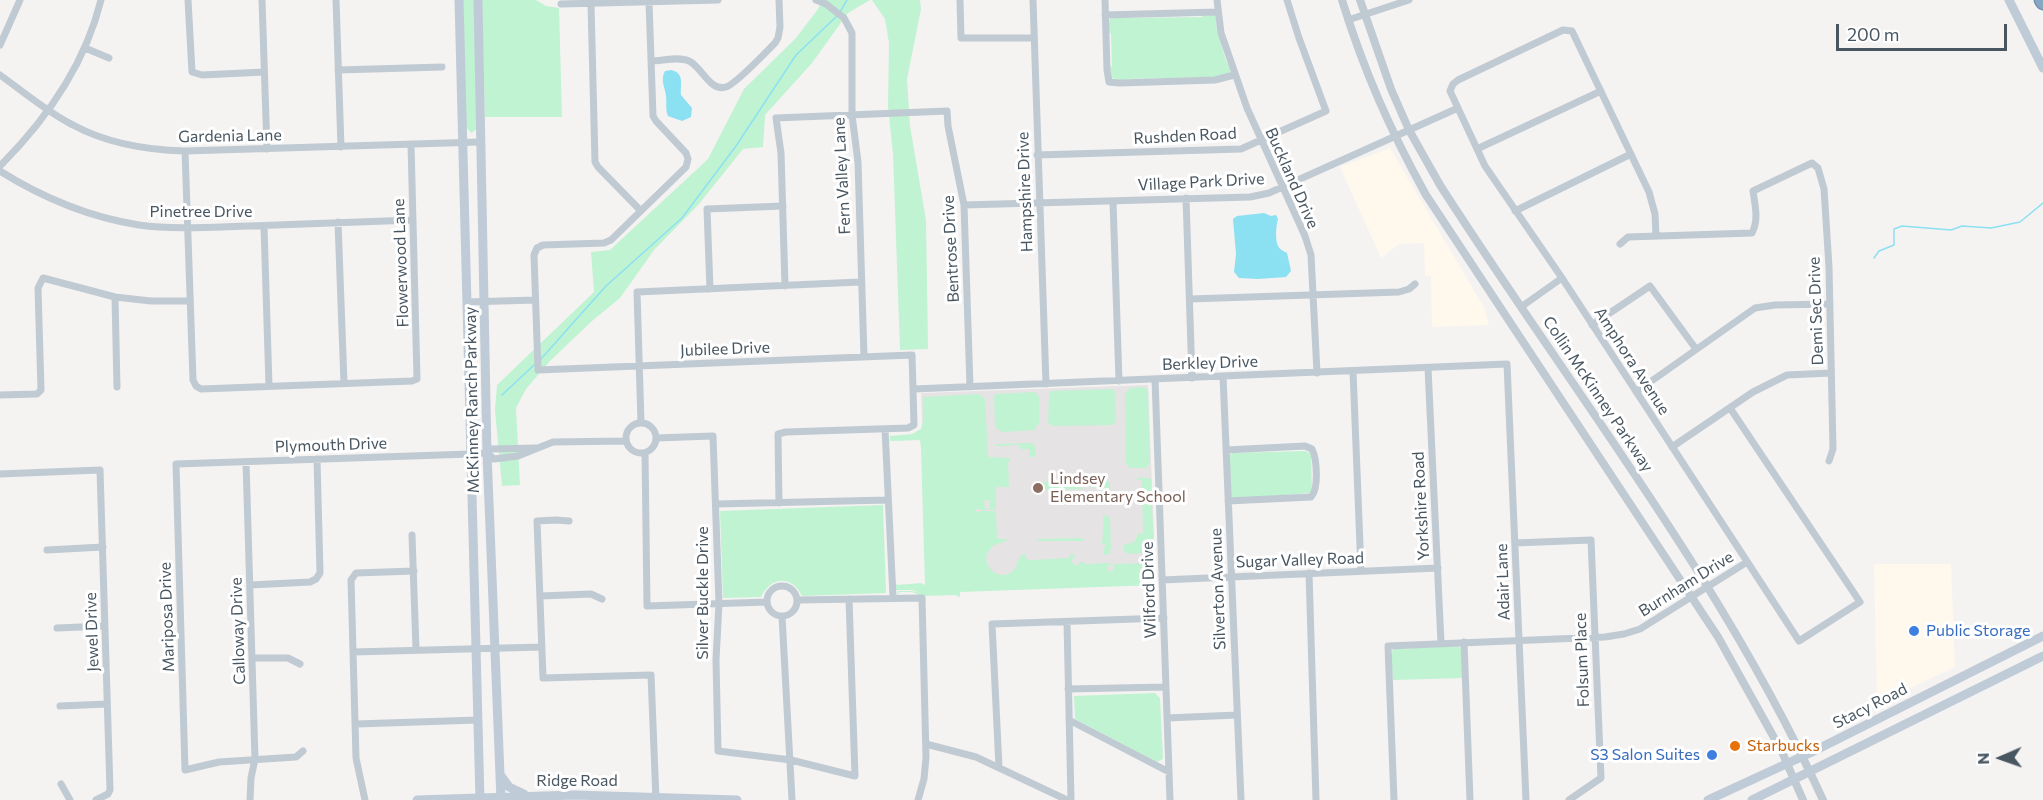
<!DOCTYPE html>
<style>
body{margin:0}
#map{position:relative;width:2043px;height:800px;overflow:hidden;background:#f5f2f2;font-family:Commissioner,sans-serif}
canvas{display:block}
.north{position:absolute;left:1971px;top:728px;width:60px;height:60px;-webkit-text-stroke:4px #fff;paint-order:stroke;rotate:268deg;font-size:16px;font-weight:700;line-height:24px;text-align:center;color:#485661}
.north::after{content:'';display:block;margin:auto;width:21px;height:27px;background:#485661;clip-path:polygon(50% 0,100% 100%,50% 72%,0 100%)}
.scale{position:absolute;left:1836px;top:24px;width:171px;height:27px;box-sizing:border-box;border:3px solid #485661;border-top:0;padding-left:8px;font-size:18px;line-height:21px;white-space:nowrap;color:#485661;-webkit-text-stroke:4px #fff;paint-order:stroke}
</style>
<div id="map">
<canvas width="2043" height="800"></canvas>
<div class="north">N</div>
<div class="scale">200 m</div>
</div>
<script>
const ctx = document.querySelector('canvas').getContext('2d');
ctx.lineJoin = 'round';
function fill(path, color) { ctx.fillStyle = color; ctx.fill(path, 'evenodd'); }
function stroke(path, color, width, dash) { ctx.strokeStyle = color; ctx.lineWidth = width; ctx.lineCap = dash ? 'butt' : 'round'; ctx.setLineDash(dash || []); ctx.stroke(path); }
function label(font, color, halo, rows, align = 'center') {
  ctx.font = font + ' Commissioner,sans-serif'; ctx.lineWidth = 6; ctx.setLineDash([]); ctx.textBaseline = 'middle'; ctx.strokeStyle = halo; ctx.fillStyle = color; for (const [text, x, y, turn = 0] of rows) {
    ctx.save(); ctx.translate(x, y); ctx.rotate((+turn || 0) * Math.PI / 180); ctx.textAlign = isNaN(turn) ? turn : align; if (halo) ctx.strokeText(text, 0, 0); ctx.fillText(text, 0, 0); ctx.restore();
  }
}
fill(new Path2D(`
 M1390,148L1485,309L1489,325L1432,327L1431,276H1425L1424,243L1399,244L1381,258L1340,167Z
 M1874,564H1951L1955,667L1877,704Z`), '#fef8ed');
fill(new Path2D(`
 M1148,385L1156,584L935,592L928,585L921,393Z`), '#e6e3e4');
fill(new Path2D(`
 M463,0H474L477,129L471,133L466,127Z
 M482,0H536L546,6L559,8L562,117H485Z
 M822,0H870L848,13L812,63L765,115L763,147L743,149L699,204L654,250L620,298L592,321L550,361L526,389L516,408L520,485L502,486L495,410L497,385L594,292L591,252L610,250L708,159L744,89L796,38L818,9Z
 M872,0H920L921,9L907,79L910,126L926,220L928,349L900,350L893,154L888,106L889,43L885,19Z
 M1204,14H1213L1216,17L1217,31L1226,61L1231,69L1229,74L1220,77L1126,79L1124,81L1111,78L1110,67L1112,66L1111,34L1109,32V21L1111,17L1119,16L1122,18L1202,17Z
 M1144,387L1148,391L1150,464L1146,468H1130L1126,464L1125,393L1130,388Z
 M1113,389L1115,392L1116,420L1113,425L1053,426L1048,423L1049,395L1051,391Z
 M1034,392L1039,396V423L1035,428L1036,430L1003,432L997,429L995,425L994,398L995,394Z
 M979,394L985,399L988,457L1010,458V461L1008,462L1009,487H996V509L990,510V500H984L985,508L989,510H980L978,508L975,510L978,513L980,511H996L997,539H1008C1003,544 996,542 991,548C976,563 1000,585 1014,570C1017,566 1018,560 1020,556L1026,553V559L1032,560L1069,558L1071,553L1075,556L1071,562L1077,566L1081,561L1085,564L1111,563V565L1108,566V571H1113L1114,564L1150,563L1154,566L1155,585L960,592V597L955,595L921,596L912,592H900L897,595L898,591H913L921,594L913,590H895V580L897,585L921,583L925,585L921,449L920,440L890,441V436L912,434L921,429L923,421V397Z
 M1032,443L1036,448L1035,457H1029V449H1020V445L996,446V444Z
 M1305,451L1310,453L1311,457L1312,490L1310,493L1233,499L1231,497L1229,456L1232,453Z
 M1138,477L1151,479L1154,552L1128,554L1124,551V545L1134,542L1138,534L1143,533L1142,480H1137Z
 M1090,480H1098L1100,484L1101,480H1106L1110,483V497L1107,498L1106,489L1102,484L1105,489V498L1101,499V488L1089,487Z
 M1042,482L1081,483L1083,489L1045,490L1040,486Z
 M883,505L886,593L802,596C792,575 771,576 761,597L723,598L720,511Z
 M1105,515L1110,517L1111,550L1109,551L1111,554L1103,555L1105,544H1102C1103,535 1103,529 1103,517Z
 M1083,538L1084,541H1037V539Z
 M1458,646L1462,649V678L1393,680L1391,656L1393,649Z
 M1155,693L1160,698L1163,759L1157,762L1075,719L1074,696Z`), '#c0f3d2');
fill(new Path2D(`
 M671,70C685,73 680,84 681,95L692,108L691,117L682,121L668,116C665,109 667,103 666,96C665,87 660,80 665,71Z
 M1264,213L1271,216L1276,215L1278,219C1276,225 1275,240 1278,246C1280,250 1284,251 1287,253L1291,271L1286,277L1258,279L1239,278L1234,272L1236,254L1233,219L1237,216Z`), '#8be0f2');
stroke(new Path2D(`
 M840,12L847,0
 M1874,258L1879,251L1894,245V229L1902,226L1951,230L1962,226L1991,228L2020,222L2043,203
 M540,360L606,286L682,218L736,146L796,55L837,16
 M502,395L534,365`), '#8be0f2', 1.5);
const motorway = new Path2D(`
 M2041,0L2043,3`);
stroke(motorway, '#7392af', 15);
stroke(new Path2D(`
 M188,0L192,72L202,75L264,72
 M262,0L267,149
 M336,0L341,147
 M816,0L826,4L844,18L852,33V115L858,162L864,357
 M960,0L961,38H1033
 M1033,0L1046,384
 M1105,0L1107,70L1109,82L1119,83L1215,80L1234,75
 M1217,0L1221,33L1247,108L1305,236L1311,255L1317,373
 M649,2L653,116L656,121L686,153L688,159L686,167L611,240L604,243L543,245L537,248L534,255L538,370L912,355L914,425L908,428L786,432L778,434L779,503
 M561,4L718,0
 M591,4L595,162L598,167L640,210
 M1105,15L1217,12
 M1348,20L1409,0
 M0,45L20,0
 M85,48L109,58
 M651,61C662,61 679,56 689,61C702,67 710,92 726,87C736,84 766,52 775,43L778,38L780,27L779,0
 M338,70L442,67
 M0,75C24,92 47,112 73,125C108,144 146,150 185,151L480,142
 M1477,149L1601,91
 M185,151L193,380L196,386L201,389L412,381L417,379L411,144
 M1037,155L1241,149L1326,111L1299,38L1287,0
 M0,166C47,119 85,65 101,0
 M0,171C43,198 89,217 139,225C175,230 213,227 249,226C303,224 358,222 413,220
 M1186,198L1192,378
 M1113,201L1119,381
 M964,205L1250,197L1269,193L1458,108
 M1515,211L1631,154
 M338,222L344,383
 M264,226L269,386
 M1656,236L1655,214L1649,192L1572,31L1563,30L1458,80L1453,84L1450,91L1485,166L1562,278L1799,641L1860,602L1730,408
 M1620,244L1628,237L1752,233C1759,220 1755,205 1753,191L1812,163L1818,168L1824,189L1829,267L1833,449L1829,461
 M785,286L781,153L776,118L947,111L948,126L964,205L970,387
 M710,289L707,209L783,206
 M115,297L117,387
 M1190,299L1399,292L1409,289L1415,284
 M467,302L535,300
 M1521,307L1562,278
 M1592,325L1650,286L1696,349
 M1428,368L1441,643
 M1353,371L1361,571
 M1223,376L1241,800
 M1155,379L1170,800
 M914,389L1507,364L1526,800
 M1636,392L1755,308L1775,305L1830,304
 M0,395L37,394L41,390L38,288L43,278L115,297L151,301H190
 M626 438a15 15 0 1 1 30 0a15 15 0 1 1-30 0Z
 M641,423L637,292L860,282
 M885,429L893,597
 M656,438L713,436L719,603L716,660L718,751L791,760L855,776L849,599
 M1672,447L1753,392L1787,375L1831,373
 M1226,450L1305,446L1312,449C1317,459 1319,489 1311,497L1228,501
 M487,453L494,459L518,456L553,442L625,441
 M645,453L647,606L767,602
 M246,462L255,759L251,778L250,800
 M0,474L100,470L110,790L108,794L96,800
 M716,504L888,500
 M569,521L556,520L537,521L543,678L651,675L656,800
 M412,535L416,649
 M1515,543L1591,540L1601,778L1569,800
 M47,550L103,547
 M1309,573L1316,800
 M1162,580L1438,568
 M250,585L310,582L316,579L320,573L317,459
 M767 601a15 15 0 1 1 30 0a15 15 0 1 1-30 0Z
 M540,596L591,594L602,599
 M798,600L922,598L926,757L924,779L918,800
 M782,616L792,800
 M1067,622L1071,800
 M57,628L105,626
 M1464,642L1470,800
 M353,652L542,647
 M252,658H288L300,664
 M1068,689L1166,687
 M60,706L107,704
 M1167,718L1237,715
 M1069,720L1169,772
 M356,724L478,720
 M926,744L976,757L1067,800
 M303,751L296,757L219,762L185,770L176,464L470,454L487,453L491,449L536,448
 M999,767L992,624L1164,618
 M61,784L70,800
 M365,800L356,758L351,580L356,573L414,571
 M1394,800L1388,646L1605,637L1624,634L1640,629L1747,562`), '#c0cad2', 7);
stroke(new Path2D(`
 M1342,0C1364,71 1390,130 1426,195L1718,637L1782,752L1803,800
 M1360,0L1391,89L1409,130L1440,185C1570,388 1723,580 1823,800`), '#c0cad2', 8);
stroke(new Path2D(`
 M459,0L480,800
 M478,0L487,453L501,800
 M2009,0L2043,68
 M501,776L509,787L524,794
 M417,800L575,795L737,800
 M1708,800L1812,752L2043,636
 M1752,800L2043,656`), '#bfcbd6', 9);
stroke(motorway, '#88a7c3', 12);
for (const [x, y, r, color] of [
 [1038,488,6,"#8d6e63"],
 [1914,631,6,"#3f7fe0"],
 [1735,746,6,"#e8710a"],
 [1712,755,6,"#3f7fe0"]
]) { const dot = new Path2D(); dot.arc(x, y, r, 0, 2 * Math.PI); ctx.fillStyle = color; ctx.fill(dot); stroke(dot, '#fff', 2); }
label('16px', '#485661', '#fff', [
 ["Gardenia Lane",230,136,-1],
 ["Rushden Road",1185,136,-3],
 ["Fern Valley Lane",842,176,-93],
 ["Buckland Drive",1292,178,66],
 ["Village Park Drive",1201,182,-3],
 ["Hampshire Drive",1025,192,-92],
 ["Pinetree Drive",201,212],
 ["Bentrose Drive",951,249,-93],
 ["Flowerwood Lane",401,263,-92],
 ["Demi Sec Drive",1816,311,-92],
 ["Jubilee Drive",725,349,-2],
 ["Amphora Avenue",1632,361,57],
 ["Berkley Drive",1210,363,-2],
 ["Collin McKinney Parkway",1598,394,56],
 ["McKinney Ranch Parkway",472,400,-91],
 ["Plymouth Drive",331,445,-2],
 ["Yorkshire Road",1421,506,-93],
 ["Sugar Valley Road",1300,560,-2],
 ["Adair Lane",1503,582,-92],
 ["Burnham Drive",1686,584,-32],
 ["Silverton Avenue",1218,589,-92],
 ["Wilford Drive",1149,590,-92],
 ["Silver Buckle Drive",703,593,-90],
 ["Mariposa Drive",167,617,-92],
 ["Calloway Drive",238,631,-92],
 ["Jewel Drive",92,632,-92],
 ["Folsum Place",1582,660,-92],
 ["Stacy Road",1870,706,-27],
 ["Ridge Road",577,781]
]);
label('16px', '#785e54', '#fff', [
 ["Lindsey",1050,479],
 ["Elementary School",1050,497]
], 'left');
label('16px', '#366cbe', '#fff', [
 ["Public Storage",1926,631],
 ["S3 Salon Suites",1700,755,"right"]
], 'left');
label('16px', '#c56008', '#fff', [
 ["Starbucks",1747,746]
], 'left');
</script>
